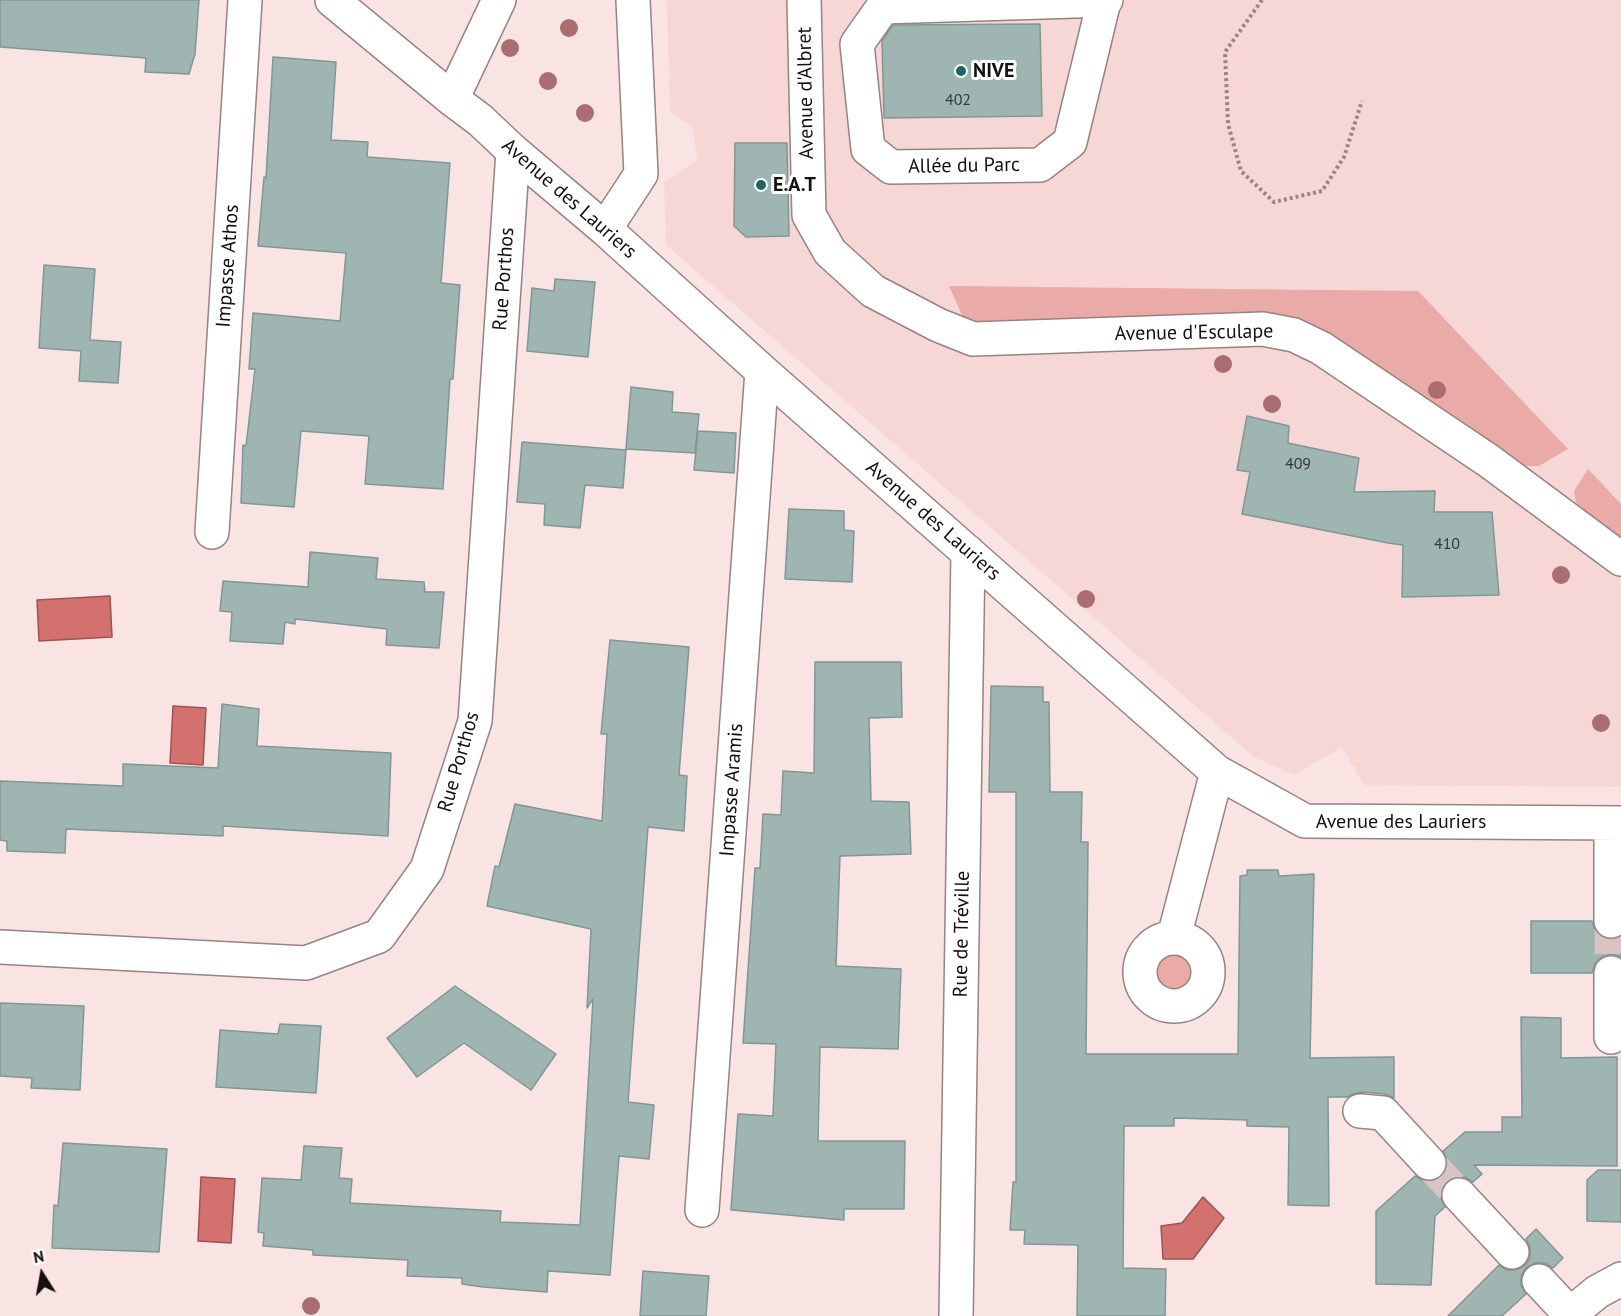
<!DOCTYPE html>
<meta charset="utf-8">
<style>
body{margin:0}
#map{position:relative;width:1621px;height:1316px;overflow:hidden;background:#fae4e3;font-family:"PT Sans",sans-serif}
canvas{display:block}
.north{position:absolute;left:12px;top:1244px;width:60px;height:60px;-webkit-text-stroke:4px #fff;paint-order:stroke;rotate:349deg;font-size:16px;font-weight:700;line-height:24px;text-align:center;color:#160f0f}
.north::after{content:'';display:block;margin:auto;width:21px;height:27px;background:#160f0f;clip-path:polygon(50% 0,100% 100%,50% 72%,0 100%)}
</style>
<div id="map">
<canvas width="1621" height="1316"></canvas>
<div class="north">N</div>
</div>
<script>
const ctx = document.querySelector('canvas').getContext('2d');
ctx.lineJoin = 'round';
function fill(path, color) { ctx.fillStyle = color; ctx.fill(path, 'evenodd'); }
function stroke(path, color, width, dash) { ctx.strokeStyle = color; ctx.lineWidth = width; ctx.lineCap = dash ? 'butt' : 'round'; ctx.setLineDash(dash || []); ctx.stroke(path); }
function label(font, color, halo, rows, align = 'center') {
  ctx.font = font + ' "PT Sans",sans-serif'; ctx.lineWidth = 6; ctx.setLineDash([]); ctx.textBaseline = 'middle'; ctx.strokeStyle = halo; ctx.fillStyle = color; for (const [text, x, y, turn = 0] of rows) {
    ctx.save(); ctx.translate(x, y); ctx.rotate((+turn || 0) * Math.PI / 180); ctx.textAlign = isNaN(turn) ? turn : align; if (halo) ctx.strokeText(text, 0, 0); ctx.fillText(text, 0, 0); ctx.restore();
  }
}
fill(new Path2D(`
 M667,0H1621V787L1364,785L1342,747L1294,775L1254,757L666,245L664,182L697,160L693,128L670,112Z`), '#f6d7d5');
fill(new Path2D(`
 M949,286L1418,291L1568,449L1539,466H1526L1331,337L992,328L965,322Z
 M1588,469L1621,504V539L1576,503L1574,491Z
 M1151 972a23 23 0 1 1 46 0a23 23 0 1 1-46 0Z`), '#eaaaa7');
const water = new Path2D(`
 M110,596L112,637L39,641L37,600Z
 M173,706L206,708L203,765L170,763Z
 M201,1177L235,1179L231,1243L198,1241Z
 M1203,1197L1224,1218L1193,1259H1163L1161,1226L1182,1223Z`);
fill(water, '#d3716f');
stroke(water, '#9a5452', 1.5);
const building = new Path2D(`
 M0,0H199L195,54L189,74L145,72L146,58L0,47Z
 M1040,24L1042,116L884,118L882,41L893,25Z
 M273,57L336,62L331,140L368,142L367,157L450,163L441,283L460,285L453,379H450L443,489L365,484L369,436L301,431L294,507L241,503L243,445L246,446L255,369H249L253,313L340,321L346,253L258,246L264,177L266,178Z
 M735,143H787L789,236L746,237L734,226Z
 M44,265L95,269L90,340L121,342L118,383L79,381L81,351L39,348Z
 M555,279L595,282L588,357L527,351L532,288L554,291Z
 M631,387L673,392L672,412L699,414L695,453L626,449Z
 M1247,416L1289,426L1288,443L1359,458L1354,492L1435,491L1434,512H1492L1499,595L1402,597L1403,545L1388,543L1242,514L1250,472L1237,470Z
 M698,431L736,433L734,473L694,470Z
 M522,442L626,450L623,488L585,485L580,528L544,525L545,504L517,502Z
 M789,509L844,511V530L854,531L852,582L785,579Z
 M310,552L378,558L376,579L424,582L425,592H444L439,648L386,645L387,629L295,619V624L285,622L283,644L230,641L232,612L220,611L223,581L308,587Z
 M610,640L689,647L679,775L687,776L684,831L648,827L628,1102L654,1105L649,1159L619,1156L610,1275L548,1271L547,1292L483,1287L462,1284V1278L407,1276L408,1260L313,1255V1250L263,1246L264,1233L258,1232L262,1178L301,1180L304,1146L342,1148L339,1178L352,1179L350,1203L501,1211L500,1222L580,1225L593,999L587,1008L591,929L487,906L495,866L499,867L515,804L602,821L607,734H601Z
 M815,662H901L902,717L869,718L871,801L909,802L911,854L840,856L836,966L901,969L898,1049L820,1047L818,1141H905L904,1209H844V1220L731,1210L738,1114L773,1116L776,1044L743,1043L755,868H760L763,814L781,815L783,771L814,773Z
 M991,686L1043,687V702H1049L1050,792H1082L1081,842H1088L1086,1054H1238L1240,876L1247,875V870H1278L1279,876L1314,874L1310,1058L1394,1057V1098L1385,1094L1362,1092L1353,1094L1348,1097H1328L1329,1206L1288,1205L1289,1127L1247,1126V1120L1174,1118V1126H1124L1123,1268L1166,1269L1165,1316H1077L1078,1245L1024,1244L1025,1230H1010L1013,1182H1016V792H989Z
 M222,704L259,709L257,746L391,753L388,836L223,826V836L66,829L65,853L7,851V841L0,840V781L123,786V764L218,768Z
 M1531,921H1592L1595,931L1602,937L1612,940L1621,937V957L1612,954L1602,957L1595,963L1592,973H1531Z
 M455,986L556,1054L531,1090L464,1043L417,1077L387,1038Z
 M0,1003L84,1006L80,1090L31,1088L32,1078L0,1076Z
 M1521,1017L1561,1018V1058L1617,1057V1166L1474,1165L1482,1174L1473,1182L1465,1177H1455L1447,1181L1441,1189V1199L1445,1207L1435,1216L1431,1285L1376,1284V1211L1415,1176L1424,1181H1433L1441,1177L1447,1168V1159L1443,1151L1465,1132H1502V1117H1522Z
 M280,1024L321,1026L316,1093L216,1087L220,1030L278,1034Z
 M63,1143L167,1149L159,1252L52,1248L54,1205L58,1206Z
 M1598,1170H1621V1222L1587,1221V1180Z
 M1536,1229L1563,1258L1553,1268L1545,1263H1535L1526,1268L1521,1276V1285L1526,1294L1502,1316H1448L1499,1265L1507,1270H1516L1525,1265L1530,1258V1248L1526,1239Z
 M643,1271L709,1276L706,1316H640Z`);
fill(building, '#9eb5b2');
stroke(building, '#819795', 1.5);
stroke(new Path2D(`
 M1611,921V973
 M1429,1163L1459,1195`), '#d8c4c3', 33, [33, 16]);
const minor = new Path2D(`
 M332,0L452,99L480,120L513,151L605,229L762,371L1217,772L1305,821L1621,823
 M804,0L809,215L830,252L873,291L938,325L973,339L1263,329L1294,335L1321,348L1489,461L1621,559
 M1104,1L1070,142L1040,165L891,167L868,149L857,44L883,7L1106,0
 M452,99L499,0
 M605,229L641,174L633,0
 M212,532L245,0
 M1611,921V823
 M1174,937L1217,772
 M1140 972a34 34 0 1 1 68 0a34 34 0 1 1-68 0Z
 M0,947L306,963L379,936L427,869L475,721L513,151
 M1611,1037V973
 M1360,1111L1383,1113L1429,1163
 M1459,1195L1512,1252
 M702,1210L762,371
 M1539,1281L1569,1313
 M956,1316L968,552
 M1568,1316L1597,1292L1621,1279`);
stroke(minor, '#978382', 36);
stroke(new Path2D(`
 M1262,0L1225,52L1228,124L1241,171L1274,202L1322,191L1344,157L1362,101`), '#968786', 4, [3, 3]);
stroke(minor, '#fff', 33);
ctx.fillStyle = '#a96d72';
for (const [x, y] of [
 [569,28],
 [510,48],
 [548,81],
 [585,113],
 [1223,364],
 [1437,390],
 [1272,404],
 [1561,575],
 [1086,599],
 [1601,723],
 [311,1306]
]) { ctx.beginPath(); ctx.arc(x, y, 9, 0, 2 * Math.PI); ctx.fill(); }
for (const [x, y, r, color] of [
 [961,71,6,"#1b6763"],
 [761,185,6,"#1b6763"]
]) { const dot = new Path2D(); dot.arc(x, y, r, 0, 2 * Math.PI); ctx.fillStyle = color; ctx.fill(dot); stroke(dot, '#fff', 2); }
label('16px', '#383838', null, [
 ["402",958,100],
 ["409",1298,464],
 ["410",1447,544]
]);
label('bold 20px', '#160f0f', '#fff', [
 ["NIVE",973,71],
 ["E.A.T",773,185]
], 'left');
label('20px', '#160f0f', '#fff', [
 ["Avenue d'Albret",806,93,-91],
 ["Allée du Parc",964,166,-1],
 ["Avenue des Lauriers",569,199,41],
 ["Impasse Athos",228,266,-86],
 ["Rue Porthos",504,279,-86],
 ["Avenue d'Esculape",1194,333,-1],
 ["Avenue des Lauriers",933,521,41],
 ["Rue Porthos",459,762,-74],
 ["Impasse Aramis",732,790,-86],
 ["Avenue des Lauriers",1401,822],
 ["Rue de Tréville",962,934,-89]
]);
</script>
